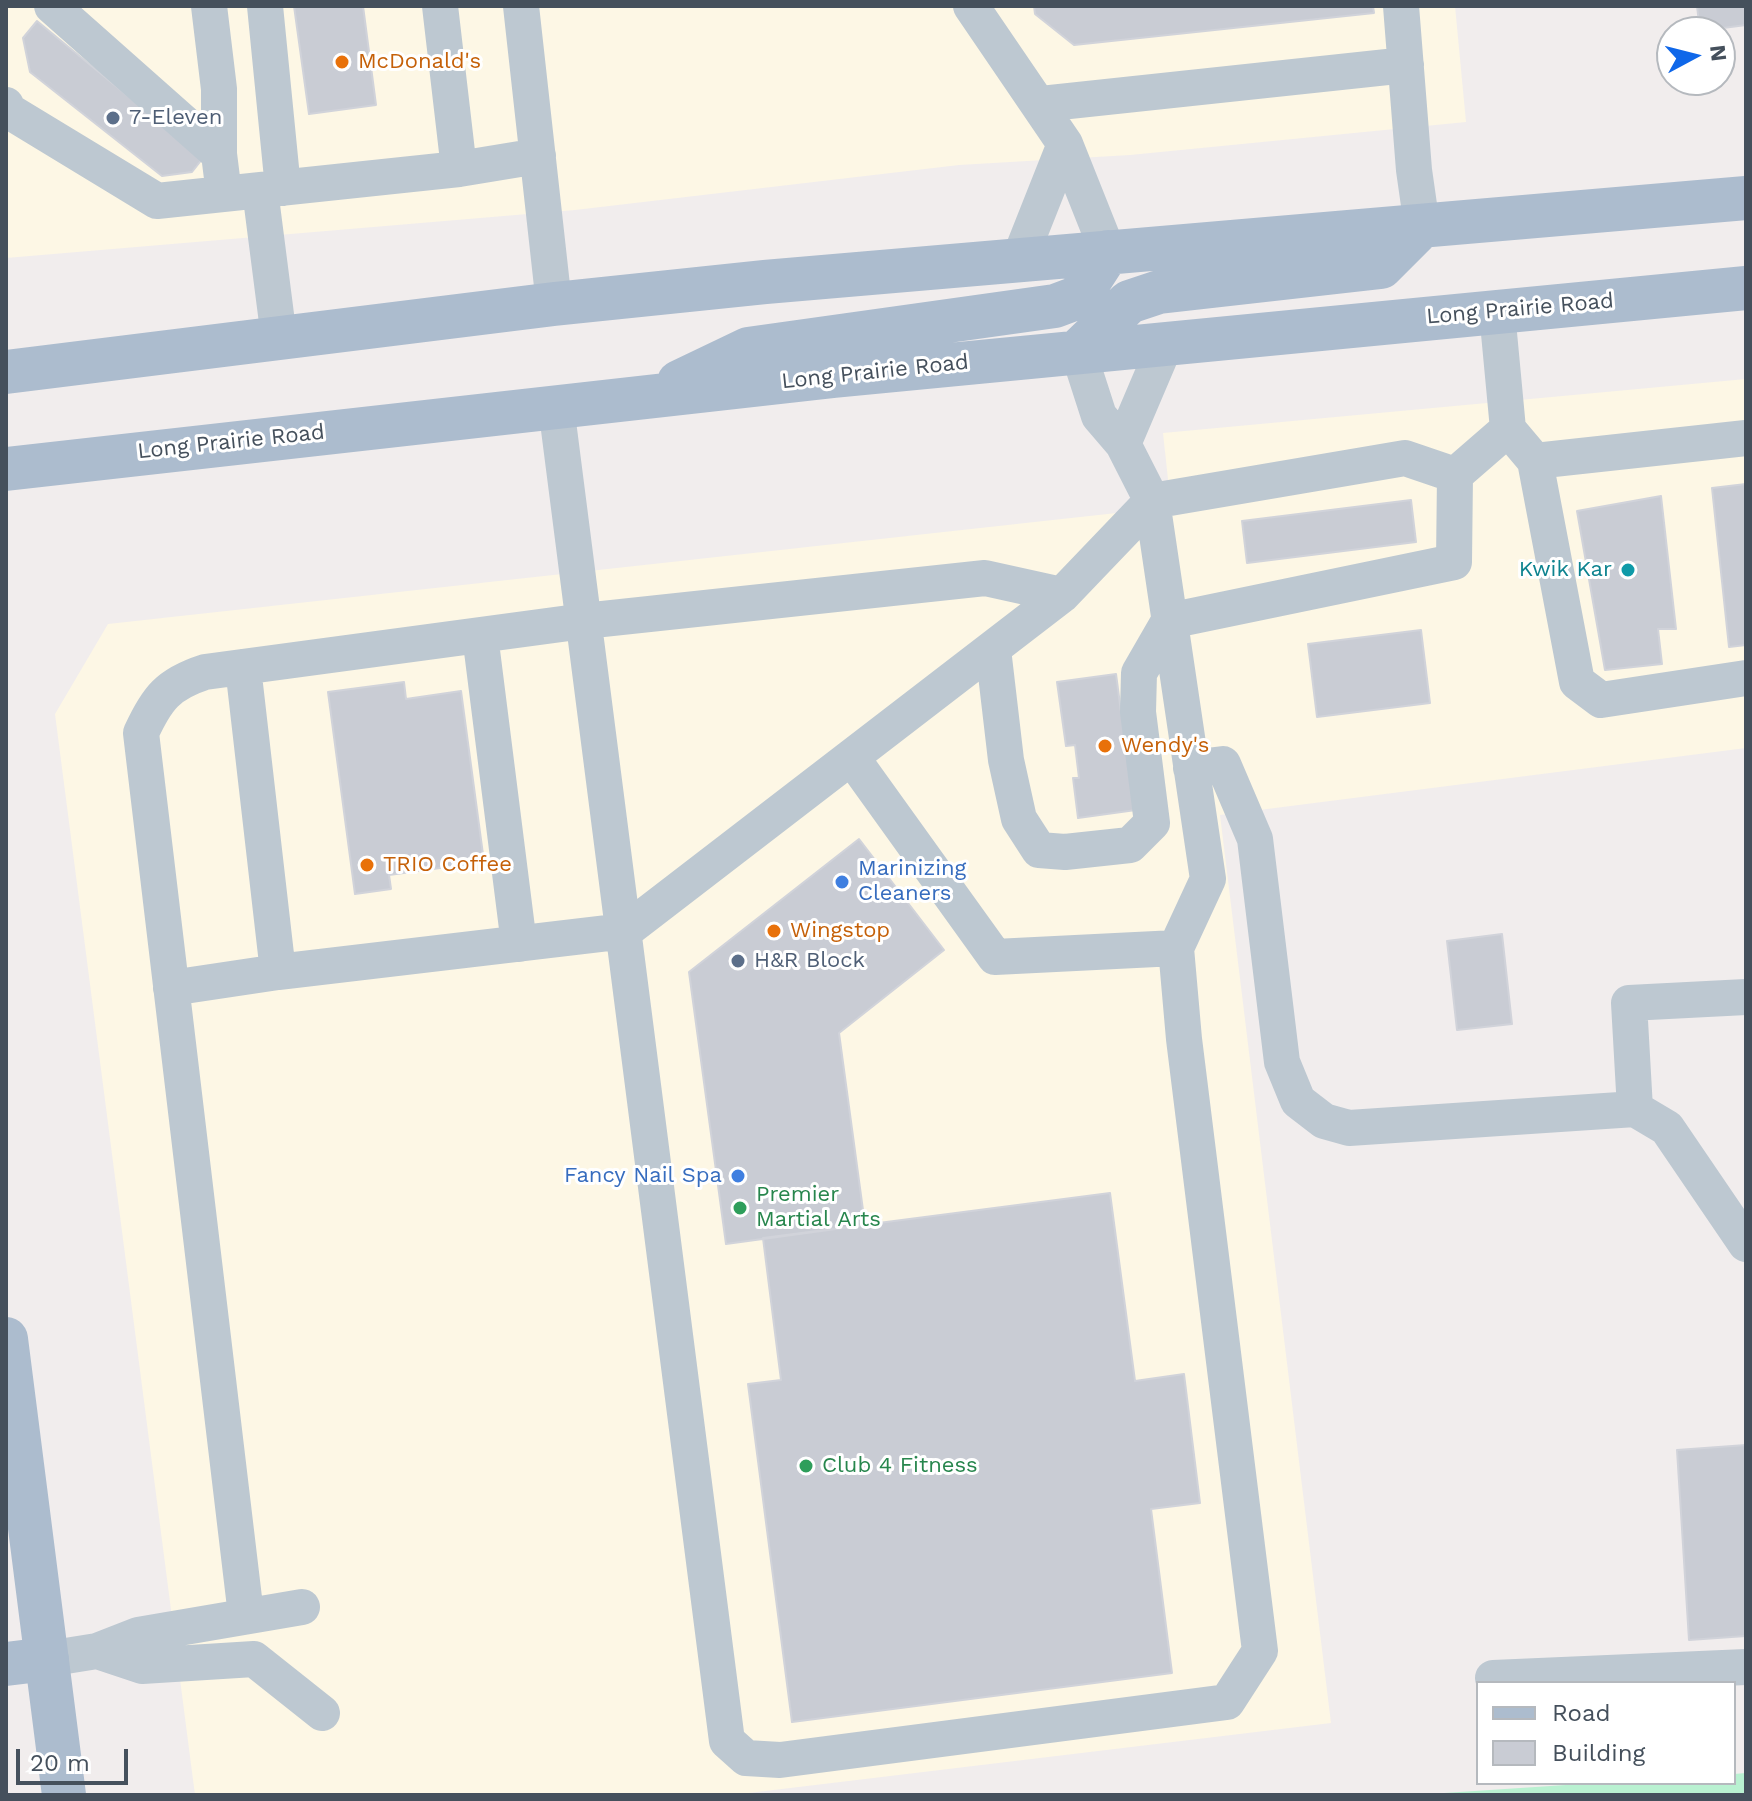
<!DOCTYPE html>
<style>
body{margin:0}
#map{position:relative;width:1752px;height:1801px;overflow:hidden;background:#f1eded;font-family:"Work Sans",sans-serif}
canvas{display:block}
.frame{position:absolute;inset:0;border:8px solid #45505c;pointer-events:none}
.legend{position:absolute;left:1476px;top:1681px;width:260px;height:104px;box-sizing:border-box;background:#fff;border:2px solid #b5b9be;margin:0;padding:10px 14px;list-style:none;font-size:24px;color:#45505c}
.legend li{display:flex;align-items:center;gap:16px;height:40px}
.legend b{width:40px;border:2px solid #b5b9be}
.north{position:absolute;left:1656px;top:16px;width:80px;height:80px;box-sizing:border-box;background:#fff;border:2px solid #b5b9be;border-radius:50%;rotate:83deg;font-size:22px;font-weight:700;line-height:32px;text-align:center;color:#45505c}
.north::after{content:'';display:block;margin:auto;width:28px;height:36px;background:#0f67e9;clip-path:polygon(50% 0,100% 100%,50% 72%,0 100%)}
.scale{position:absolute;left:16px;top:1749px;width:112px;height:36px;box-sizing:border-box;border:4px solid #45505c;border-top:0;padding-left:10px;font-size:24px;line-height:28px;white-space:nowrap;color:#45505c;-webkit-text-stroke:6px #fff;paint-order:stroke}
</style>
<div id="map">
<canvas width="1752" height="1801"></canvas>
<div class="frame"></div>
<ul class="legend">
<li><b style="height:10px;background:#acbcce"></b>Road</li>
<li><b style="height:22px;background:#c9ccd4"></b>Building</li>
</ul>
<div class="north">N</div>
<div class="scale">20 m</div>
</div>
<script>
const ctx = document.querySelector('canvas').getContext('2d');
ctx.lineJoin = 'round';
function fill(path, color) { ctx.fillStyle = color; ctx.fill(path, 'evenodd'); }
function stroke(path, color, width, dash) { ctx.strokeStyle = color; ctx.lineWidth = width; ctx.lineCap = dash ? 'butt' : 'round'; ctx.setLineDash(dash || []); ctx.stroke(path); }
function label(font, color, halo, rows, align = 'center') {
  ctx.font = font + ' "Work Sans",sans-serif'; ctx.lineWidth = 6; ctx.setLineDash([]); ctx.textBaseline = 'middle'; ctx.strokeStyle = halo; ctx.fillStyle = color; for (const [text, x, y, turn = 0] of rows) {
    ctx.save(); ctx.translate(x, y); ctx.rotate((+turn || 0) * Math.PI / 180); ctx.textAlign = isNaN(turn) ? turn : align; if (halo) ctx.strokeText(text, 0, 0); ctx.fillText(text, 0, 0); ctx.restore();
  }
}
fill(new Path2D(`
 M6,6H1455L1466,122L1130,155L959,165L575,210L6,258Z
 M1746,379V748L1220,815L1331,1723L732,1795H195L55,714L108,624L1171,507L1163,433Z`), '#fdf7e5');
fill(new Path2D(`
 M1746,1773V1795H1414L1596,1783H1734V1774Z`), '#b9f1d1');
const building = new Path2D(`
 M294,6H363L376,105L309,114Z
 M1034,6H1373L1374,13L1074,45L1035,14Z
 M1697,6H1746V25L1700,31Z
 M37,21L203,158L192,172L162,176L30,72L23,38Z
 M1746,484V645L1729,647L1712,488Z
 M1661,496L1676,629H1658L1662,664L1605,670L1577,511Z
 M1411,500L1416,542L1247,563L1242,521Z
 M1421,630L1430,703L1317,717L1308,644Z
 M1116,674L1121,712L1143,809L1078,818L1073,778H1079L1075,745L1066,746L1057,682Z
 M404,682L406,699L461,691L484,862L389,875L391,889L355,894L328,692Z
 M859,839L944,950L839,1033L865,1225L726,1244L689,972Z
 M1502,934L1512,1024L1457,1030L1447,941Z
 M1110,1193L1135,1381L1184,1374L1200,1503L1151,1509L1172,1673L792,1722L748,1384L781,1380L763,1238Z
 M1746,1445V1636L1689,1640L1677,1450Z`);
fill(building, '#c9ccd4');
stroke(building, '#d1d3da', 2);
stroke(new Path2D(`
 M52,6L219,154L224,194
 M209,6L219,89V154
 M265,6L283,188
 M440,6L459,169
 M521,6L554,304
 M971,6L1065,144L1108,252
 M1401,6L1414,170L1422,226
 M1041,104L1406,65
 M6,105L7,110L157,201L459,169L538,156
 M260,190L279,338
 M1019,260L1065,144
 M1497,312L1508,429L1535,461L1577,682L1601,700L1746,678
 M556,406L727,1741L746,1758L780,1760L1227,1702L1260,1651L1184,1039L1176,948L1208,879L1152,501L1123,444L1099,416L1078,351
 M1123,444L1166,343
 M1535,461L1746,438
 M480,635L519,944
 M993,649L1006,760L1019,819L1039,850L1065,852L1130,845L1152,823L1138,712L1139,673L1169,621L1454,562L1455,475L1508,429
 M243,667L278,972
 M852,758L995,957L1176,948
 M1191,768L1223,764L1255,839L1282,1062L1298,1101L1324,1121L1349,1128L1635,1109L1629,1003L1746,997
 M171,988L278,972L625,931L1062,595L1152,501L1405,458L1455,475
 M1635,1109L1667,1128L1746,1244
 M246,1615L141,733C157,698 168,684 205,672L584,621L985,578L1062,595
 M97,1651L142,1666L254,1659L322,1713
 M47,1659L97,1651L138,1635L302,1607
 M1493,1678L1746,1667`), '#bdc8d1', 36);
stroke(new Path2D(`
 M1078,351L1129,302L1159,292L1381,267L1422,226
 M6,372L554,304L765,282L1746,198
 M679,382L748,349L1055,306L1079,297L1108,252
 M6,469L834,376L1746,288
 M6,1339L64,1795
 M6,1664L47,1659`), '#acbcce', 44);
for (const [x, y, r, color] of [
 [342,62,8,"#e8710a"],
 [113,118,8,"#5c6f8a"],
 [1628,570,8,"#0f9aa8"],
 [1105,746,8,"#e8710a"],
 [367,865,8,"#e8710a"],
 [842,882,8,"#3f7fe0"],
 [774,931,8,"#e8710a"],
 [738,961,8,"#5c6f8a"],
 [738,1176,8,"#3f7fe0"],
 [740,1208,8,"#2e9e5b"],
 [806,1466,8,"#2e9e5b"]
]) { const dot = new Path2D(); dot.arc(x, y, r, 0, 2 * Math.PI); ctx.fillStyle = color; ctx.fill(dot); stroke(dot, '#fff', 3); }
label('22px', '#c56008', '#fff', [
 ["McDonald's",358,62],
 ["Wendy's",1121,746],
 ["TRIO Coffee",383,865],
 ["Wingstop",790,931]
], 'left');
label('22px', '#4e5e75', '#fff', [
 ["7-Eleven",129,118],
 ["H&R Block",754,961]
], 'left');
label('22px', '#45505c', '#fff', [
 ["Long Prairie Road",1520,309,-5],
 ["Long Prairie Road",875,372,-6],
 ["Long Prairie Road",231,442,-6]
]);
label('22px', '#0d838f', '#fff', [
 ["Kwik Kar",1612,570]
], 'right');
label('22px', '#366cbe', '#fff', [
 ["Marinizing",858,869],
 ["Cleaners",858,894],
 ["Fancy Nail Spa",722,1176,"right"]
], 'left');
label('22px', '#27864d', '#fff', [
 ["Premier",756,1195],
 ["Martial Arts",756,1220],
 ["Club 4 Fitness",822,1466]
], 'left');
</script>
